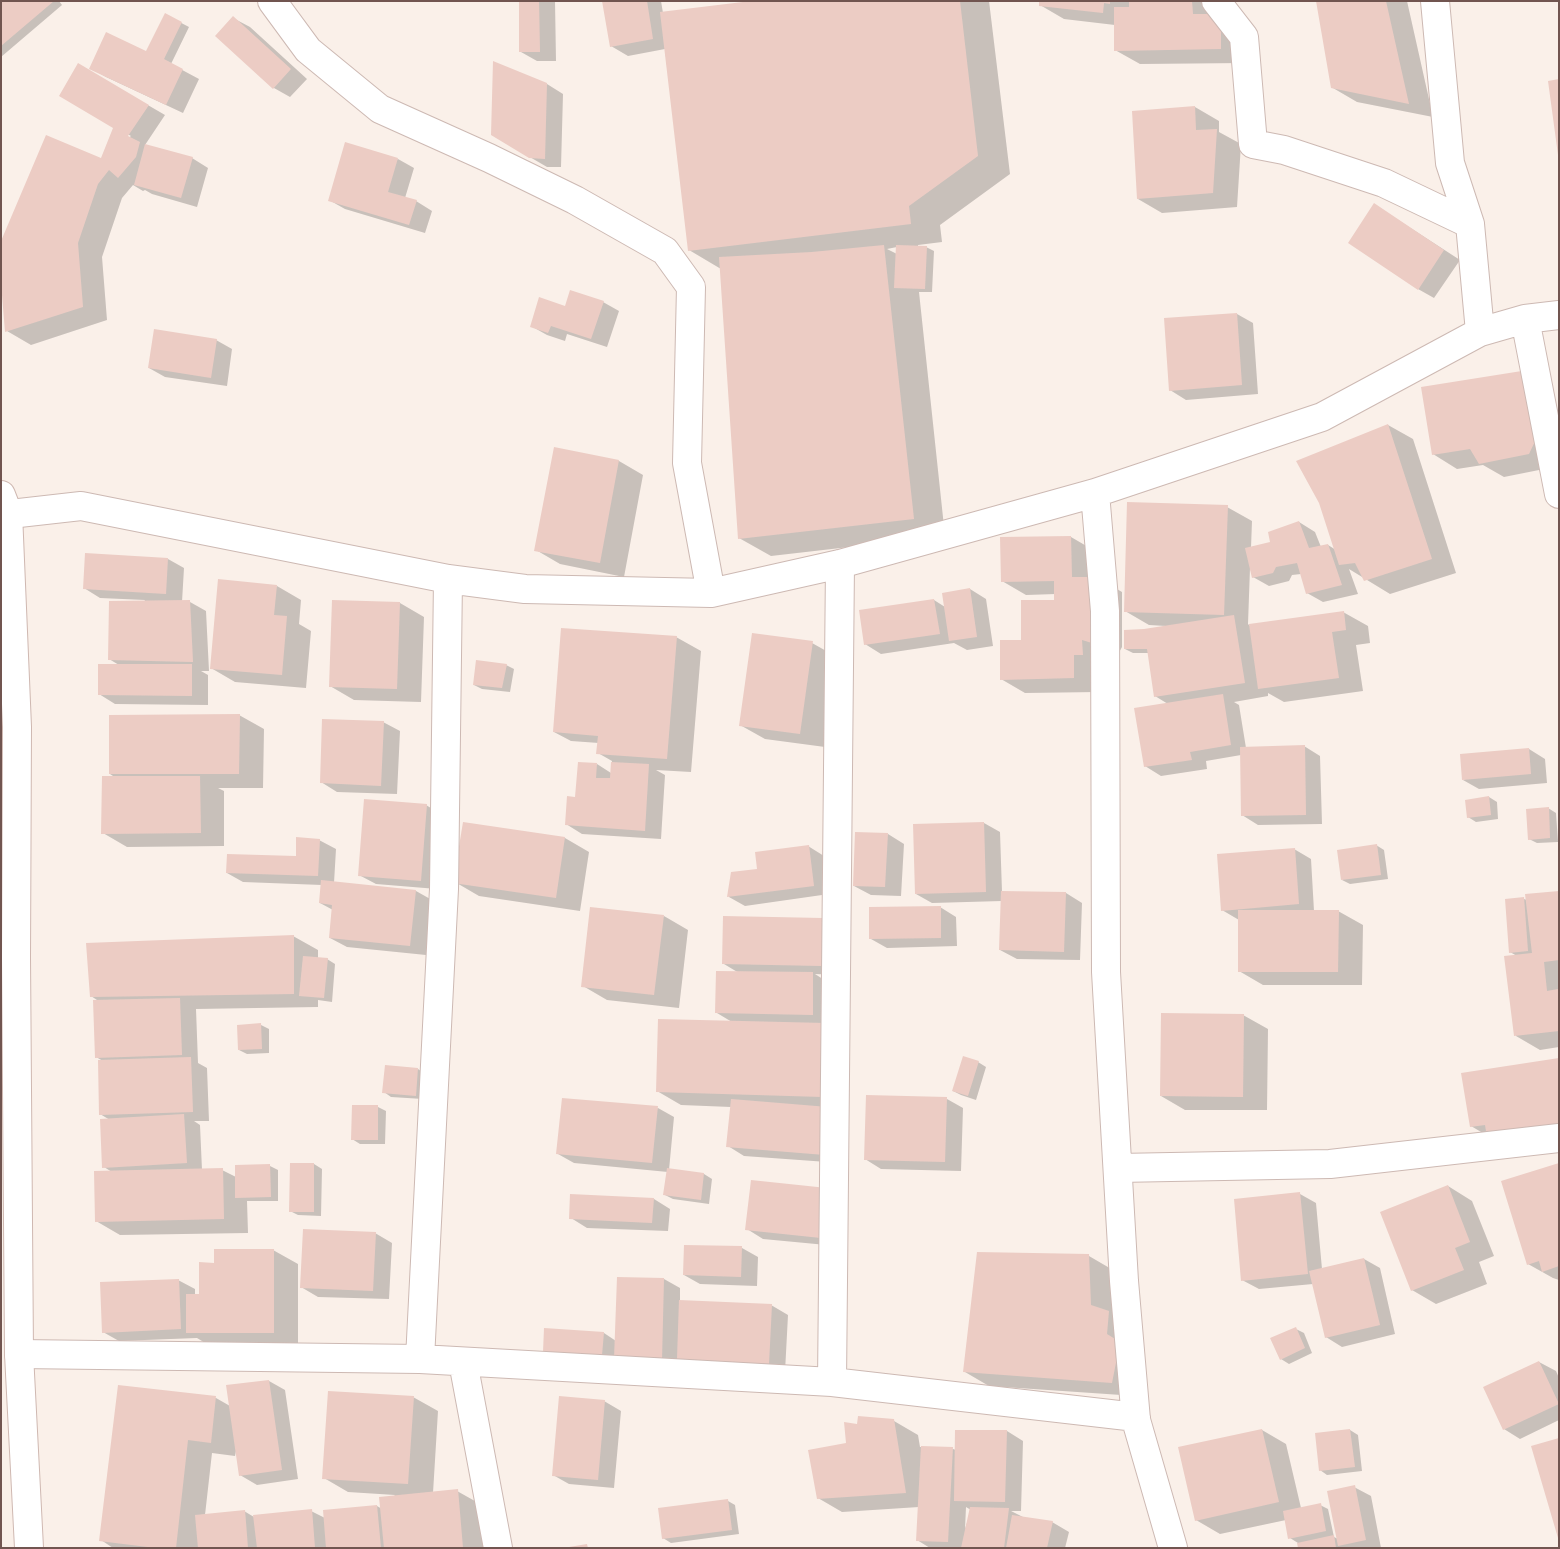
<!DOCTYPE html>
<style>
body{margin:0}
#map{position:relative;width:1560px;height:1549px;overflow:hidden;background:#faf0e9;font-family:Poppins,sans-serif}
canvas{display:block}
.frame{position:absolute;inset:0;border:2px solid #715550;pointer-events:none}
</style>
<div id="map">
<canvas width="1560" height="1549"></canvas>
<div class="frame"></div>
</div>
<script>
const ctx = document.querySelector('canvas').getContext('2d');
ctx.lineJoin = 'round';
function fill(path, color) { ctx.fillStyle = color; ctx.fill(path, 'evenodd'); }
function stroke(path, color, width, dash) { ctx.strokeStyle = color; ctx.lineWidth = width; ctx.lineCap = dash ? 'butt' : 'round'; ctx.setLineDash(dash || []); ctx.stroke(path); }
fill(new Path2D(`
 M1,1H59L62,5L1,57Z
 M520,1H555L556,61H537L521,52Z
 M604,1H661L663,13L761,1H989L1010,174L940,225L942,242L918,245V247H926L934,251L932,292H919L945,536L771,556L739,538L721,269L689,250L665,49L628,56L611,46ZM897,247V254L887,249Z
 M1040,1H1216L1245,63L1140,64L1115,50V25L1064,19L1040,5Z
 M1317,1H1407L1433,117L1357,102L1333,88Z
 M166,15L189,27L171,64L199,79L183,113L106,77L90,68L158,58Z
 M233,18L250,27L307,79L290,97L274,88Z
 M79,65L165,115L145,145L192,158L208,168L197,207L152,194L145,190L143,191L133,185L122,198L102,257L107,320L31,345L7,331L101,160L131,136L61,96Z
 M547,84L563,94L561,167H547L492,135Z
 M1195,107L1219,121V132L1241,144L1237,207L1162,213L1138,199Z
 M398,159L414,168L405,198L416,201L432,211L425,233L345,209L329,200Z
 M1375,205L1460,260L1434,298L1418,289Z
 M603,302L619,311L607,347L567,334L565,341L547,335L531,326L566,307Z
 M1237,314L1253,323L1258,394L1186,400L1170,390Z
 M216,340L232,349L227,386L165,377L149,368Z
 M1388,425L1413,439L1456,573L1390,594L1349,569L1358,594L1323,602L1307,593L1301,574L1292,575L1289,581L1269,586L1253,577L1250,568L1248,624L1250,626L1343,612L1368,626L1370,643L1356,645L1363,691L1284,702L1268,693V696L1234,702L1239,705L1246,748L1304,746L1320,756L1322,824L1258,825L1242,815L1241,755L1206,761L1207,769L1161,776L1145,766L1168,704L1155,696L1149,653H1133L1125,649L1145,631L1166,626L1149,625L1125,611L1227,507L1252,521L1251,548L1272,543L1299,522L1315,532L1321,547L1328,545L1336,550Z
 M1559,431L1554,467L1504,477L1483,465L1457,469L1433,454Z
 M555,449L619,461L643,475L624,577L560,564L536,550Z
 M1071,537L1095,551L1098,578L1122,592V647L1098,692L1025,693L1001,679L1023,641L1056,601V594L1026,595L1002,581V538Z
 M168,559L184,568L182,602H190L206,611L209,671H201L208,675V705L115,704L99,694L119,665L109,659L145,600L100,598L84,588Z
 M277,586L301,600L299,624L311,631L306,688L235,682L211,668Z
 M970,589L986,599L993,646L967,650L954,643L881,654L865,644L934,600L945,607Z
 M334,601L400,603L424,617L421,702L354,700L330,686Z
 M676,637L701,651L691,772L656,770L665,775L661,839L582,834L566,824L576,798L597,764L611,773L612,761L598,753L599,743L571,741L554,732Z
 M812,643L837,657L825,747L765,739L740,725Z
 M506,665L514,669L510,692L482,689L474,685Z
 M239,715L264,729L263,788H218L224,791V846L127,847L103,833L116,778L110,774Z
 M383,722L400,731L397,794L337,792L321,782Z
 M1529,749L1545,759L1547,783L1479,789L1463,780Z
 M1489,797L1497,802L1498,819L1476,822L1468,817Z
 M426,805L442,815L437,889L376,884L359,875Z
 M1548,808L1556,813L1558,842L1537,843L1529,839Z
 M464,823L565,838L589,852L580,911L479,896L455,882Z
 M984,823L1000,832L1002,892L1066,893L1082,903L1080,960L1017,959L1000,950L1002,901L932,903L916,894Z
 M888,834L904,844L901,896L871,895L854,886Z
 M319,840L336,849L334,883L416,891L432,900L426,955L347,947L330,938L333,910L320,903L322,885L243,882L227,873L297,858Z
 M1376,845L1384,850L1388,879L1350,884L1342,880Z
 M808,846L824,856L829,894L745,906L729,897L732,873L759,870Z
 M1294,849L1311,859L1314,911H1338L1363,925L1362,985H1263L1239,971V920L1222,910Z
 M1559,892V1047L1540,1050L1516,1036L1517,956L1510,952L1524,899L1527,900Z
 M940,907L956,917L957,946L887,948L871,939Z
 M664,916L688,930L679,1008L607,1000L583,986Z
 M822,919L838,975L815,974L829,983L841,1163L744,1156L728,1146L731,1107L681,1105L657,1091L732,1022L717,1013L739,973L724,964Z
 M293,936L318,950V959H327L335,964L332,1002L318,1000V1007L196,1009L198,1063L207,1068L209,1121H194L200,1125L202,1170H222L236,1177L270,1166L278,1170V1201H247L248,1233L120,1235L96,1221L112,1172L104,1167L110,1120L100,1114L103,1061L96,1057L100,1002L91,996Z
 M1243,1015L1268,1029L1267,1110H1185L1161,1096Z
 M261,1025L269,1029V1053L247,1054L239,1050Z
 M978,1062L986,1067L976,1100L961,1095L953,1091Z
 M418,1069L425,1074L423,1099L391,1097L384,1092Z
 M1463,1074L1513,1151L1471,1126Z
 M947,1099L963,1108L961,1171L881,1169L865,1159Z
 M353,1106L378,1107L386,1111L385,1144H360L352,1139Z
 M658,1108L674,1117L669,1170L704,1174L712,1179L709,1204L673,1199L665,1195L668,1172L574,1163L558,1154Z
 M314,1164L322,1169L321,1216L298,1215L290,1211Z
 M1559,1164V1280L1553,1278L1528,1264Z
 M752,1181L837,1246L763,1239L747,1229Z
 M1448,1186L1472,1201L1494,1256L1479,1262L1487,1284L1436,1304L1412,1290Z
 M1300,1194L1316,1203L1322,1269L1364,1259L1380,1268L1395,1334L1342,1347L1326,1337L1313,1284L1259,1289L1242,1280Z
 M654,1199L670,1209L668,1231L587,1228L571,1218Z
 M375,1233L392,1243L389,1299L318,1297L301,1287Z
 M742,1248L758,1257L757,1286L700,1284L684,1275Z
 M273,1250L298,1264V1346L212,1347L197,1338L119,1341L103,1332L178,1280L195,1289V1295H201L216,1264Z
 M1089,1256L1113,1270L1136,1396L989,1386L965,1372Z
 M664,1279L680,1288V1301L771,1305L788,1315L785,1372L694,1368L678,1359V1369L560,1360L544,1351L604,1333L616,1341Z
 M1296,1329L1304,1333L1312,1353L1289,1364L1281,1359Z
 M1539,1362L1556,1371L1559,1378V1420L1520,1439L1504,1429Z
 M269,1381L285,1390L298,1479L257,1485L240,1475L236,1451L235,1456L212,1453L205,1515L244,1511L254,1517L311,1511L325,1518L377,1506L382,1509L395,1495L348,1492L324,1478L413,1397L438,1411L433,1493L457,1491L482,1505L485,1548H113L101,1540L119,1387L216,1398L230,1406L228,1387Z
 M604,1401L621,1411L614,1488L569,1484L553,1475Z
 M894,1421L918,1435L920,1447L953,1449L956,1450L1007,1431L1023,1441L1021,1511H1011L1025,1518L1052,1522L1069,1532L1065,1548H930L917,1540L919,1507L842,1512L818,1498L858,1425ZM966,1507L971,1510L965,1529Z
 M1262,1430L1286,1444L1301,1508L1320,1505L1328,1509L1334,1537L1338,1539L1354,1487L1371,1496L1381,1548H1299L1298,1543L1290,1538L1286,1520L1220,1534L1196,1520Z
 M1350,1430L1358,1435L1362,1471L1327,1475L1320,1470Z
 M728,1501L735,1505L739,1534L671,1543L663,1538Z`), '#0003');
fill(new Path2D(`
 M1,1H54L1,46Z
 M519,1H539L540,52H519Z
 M602,1H647L653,39L610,47Z
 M751,1H960L978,156L909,206L911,224L688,251L660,12Z
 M1039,1H1110V4L1104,3L1103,13L1039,6Z
 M1129,1H1192L1193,14H1221V49L1114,51V7H1129Z
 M1316,1H1386L1409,104L1331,88Z
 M165,13L182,22L164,59L183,69L166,105L89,69L106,32L146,51Z
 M233,16L291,69L273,89L215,36Z
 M493,61L547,83L545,159L529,158L491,135Z
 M78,63L149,105L128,136L140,142L136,157L118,178L109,170L98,184L78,243L83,307L5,332L1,283V241L46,135L101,158L113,128L59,96Z
 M1559,79V155H1558L1548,81Z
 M1195,106L1196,130L1217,129L1213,193L1137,199L1132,111Z
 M345,142L398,158L388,192L417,200L409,225L328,201Z
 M145,144L193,157L181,198L134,185Z
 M1374,203L1444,250L1418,290L1348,243Z
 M884,245L914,519L738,539L719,257L812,252Z
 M896,245L927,246L925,289L894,288Z
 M570,290L604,301L591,339L551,326L548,333L530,327L539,297L565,306Z
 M1237,313L1242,385L1169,391L1164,318Z
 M154,329L217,339L211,378L148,368Z
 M1528,370L1538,435L1529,454L1479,464L1470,449L1432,455L1421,387Z
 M1388,424L1432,559L1364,581L1355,563L1339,565L1319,503L1296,461Z
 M554,447L619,460L600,563L534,551Z
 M1127,502L1228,505L1224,615L1124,612Z
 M1299,521L1309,548L1328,544L1342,585L1306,594L1297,563L1276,567L1273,573L1252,578L1245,548L1270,542L1268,532Z
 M1071,536L1072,577H1098L1092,643L1082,640L1083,655H1074V678L1000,680V640H1021V600H1054V581L1001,582L1000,537Z
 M85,553L168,558L166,594L83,589Z
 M218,579L277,585L274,615L287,616L282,675L210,669Z
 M970,588L977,637L949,641L942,593Z
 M934,599L940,634L864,645L859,610Z
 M190,600L193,662L108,660L109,601Z
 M332,600L400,602L397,689L329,687Z
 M1344,611L1346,630L1332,632L1339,678L1258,689L1249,624Z
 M1234,615L1245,683L1154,697L1147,649H1124V630L1144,629Z
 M561,628L677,636L667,759L596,754L598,736L553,732Z
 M752,633L813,641L800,734L739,726Z
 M476,660L507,664L502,688L473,685Z
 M98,664H192V696L98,695Z
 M1223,694L1231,745L1190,752L1192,760L1144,767L1134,708Z
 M240,714L239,774H109V715Z
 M322,719L384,721L381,786L320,783Z
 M1305,745L1306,815L1241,816L1240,747Z
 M1529,748L1531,774L1462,780L1460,754Z
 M578,762L597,763L596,778H610L611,762L649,764L645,831L565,825L567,796L575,797Z
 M102,776H200L201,833L101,834Z
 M1489,796L1491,815L1467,818L1465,800Z
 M364,799L427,804L421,881L358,876Z
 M1549,807L1550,838L1528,840L1526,809Z
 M463,822L565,837L556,898L453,883Z
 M984,822L986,892L915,894L913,824Z
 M855,832L888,833L885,887L853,886Z
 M296,837L320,839L318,876L226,873L227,854L296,856Z
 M1377,844L1381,875L1341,880L1337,850Z
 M809,845L814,886L727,897L731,872L757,869L755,852Z
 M1295,848L1299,904L1221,911L1217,854Z
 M321,880L416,890L410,946L329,938L332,905L319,903Z
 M1001,891L1066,892L1064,952L999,950Z
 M1559,891V960L1544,962L1547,991L1558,989L1559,1031L1514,1036L1504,956L1532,953L1525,894Z
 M1524,897L1528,951L1509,953L1505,899Z
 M941,906V938L869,939V907Z
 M590,907L664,915L654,995L581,987Z
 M1238,910H1339L1338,972H1238Z
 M723,916L823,918L822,966L722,964Z
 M294,935V994L90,997L86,943Z
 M303,956L328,958L324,998L299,996Z
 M716,971L813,972V1015L715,1013Z
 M180,998L182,1055L95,1058L93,1000Z
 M1161,1013L1244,1014L1243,1097L1160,1096Z
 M658,1019L825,1023L823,1097L656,1092Z
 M261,1023L262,1049L238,1050L237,1025Z
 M963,1056L979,1061L968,1096L952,1091Z
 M191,1057L193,1112L99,1115L98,1060Z
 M1559,1058V1126L1487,1137L1485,1125L1470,1127L1461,1073Z
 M385,1065L418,1068L416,1096L382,1093Z
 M866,1095L947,1097L945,1162L864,1160Z
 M562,1098L658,1106L652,1163L556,1154Z
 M731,1099L828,1107L825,1155L726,1147Z
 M352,1105H378V1140H351Z
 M184,1114L187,1163L102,1168L100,1119Z
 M290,1163H314V1212H289Z
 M1559,1163V1266L1542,1272L1539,1261L1527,1265L1501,1181Z
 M270,1164L271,1197L235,1198V1165Z
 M223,1168L224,1219L95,1222L94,1171Z
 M667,1168L704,1173L701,1200L663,1195Z
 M751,1180L827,1188L821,1238L745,1230Z
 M1448,1185L1470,1242L1455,1248L1464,1270L1411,1291L1380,1212Z
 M1300,1192L1308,1274L1241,1281L1234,1199Z
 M570,1194L654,1198L652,1223L569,1219Z
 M303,1229L376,1232L373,1291L300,1288Z
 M684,1245L742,1246L741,1277L683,1275Z
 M214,1249H274V1333H186V1294H199V1262L214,1263Z
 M977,1252L1089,1254L1091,1305L1109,1311L1107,1334L1120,1342L1112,1383L963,1372Z
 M1364,1258L1380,1325L1325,1338L1309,1271Z
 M617,1277L664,1278L662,1360L614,1359Z
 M179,1279L181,1329L102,1333L100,1282Z
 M679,1300L772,1304L769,1364L677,1359Z
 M1296,1327L1305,1348L1280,1360L1270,1338Z
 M544,1328L604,1332L602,1355L543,1352Z
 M1539,1361L1559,1404L1503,1430L1483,1387Z
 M269,1380L282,1470L239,1476L226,1385Z
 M118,1385L216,1396L211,1443L188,1440L176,1548H156L99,1541Z
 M328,1391L414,1396L408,1484L322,1479Z
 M559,1396L605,1400L598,1480L552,1476Z
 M858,1416L894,1419L906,1493L817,1499L808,1450L846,1443L844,1422L857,1424Z
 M1262,1429L1279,1502L1195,1521L1178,1447Z
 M1350,1429L1355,1467L1319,1471L1315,1433Z
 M955,1430H1007L1005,1502L954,1501Z
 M1559,1438V1538H1558L1531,1446Z
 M921,1446L953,1447L948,1542L916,1541Z
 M1355,1485L1366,1540L1338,1546L1327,1491Z
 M458,1489L463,1548H384L379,1497Z
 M728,1499L732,1530L662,1539L658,1508Z
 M1321,1503L1326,1531L1288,1539L1283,1511Z
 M377,1505L381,1548H326L323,1510Z
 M970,1507L1009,1508L1004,1548H961Z
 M312,1509L315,1548H257L253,1515Z
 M245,1510L248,1548H198L195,1515Z
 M1012,1515L1053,1521L1047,1548H1006Z
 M1334,1535L1336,1548H1298L1297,1543Z
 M587,1544L588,1548H569V1547Z`), '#ecccc4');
const street = new Path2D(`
 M272,1L308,50L380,109L489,158L575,200L665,251L691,287L687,463L711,593
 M1216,1L1244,37L1253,144L1284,150L1384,183L1470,224
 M1435,1L1450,163L1470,224L1480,332
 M1525,319L1559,494
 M1095,493L1105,611L1106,972L1124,1281L1136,1420L1173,1548
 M1,515L81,506L448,579L525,589L711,593L840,564L1095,493L1322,417L1480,332L1525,319L1559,315
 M1118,1168L1330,1164L1559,1138
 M19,1354L420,1359L832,1382L1136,1417
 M420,1359L444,889L448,579
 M463,1362L498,1548
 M832,1382L840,564`);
const secondary = new Path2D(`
 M1,495L8,513L17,727L16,957L19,1354L29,1548`);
stroke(street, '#cdb9b3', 30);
stroke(secondary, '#cfb8b1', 30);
stroke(street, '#fff', 28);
stroke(secondary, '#fff', 28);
</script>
